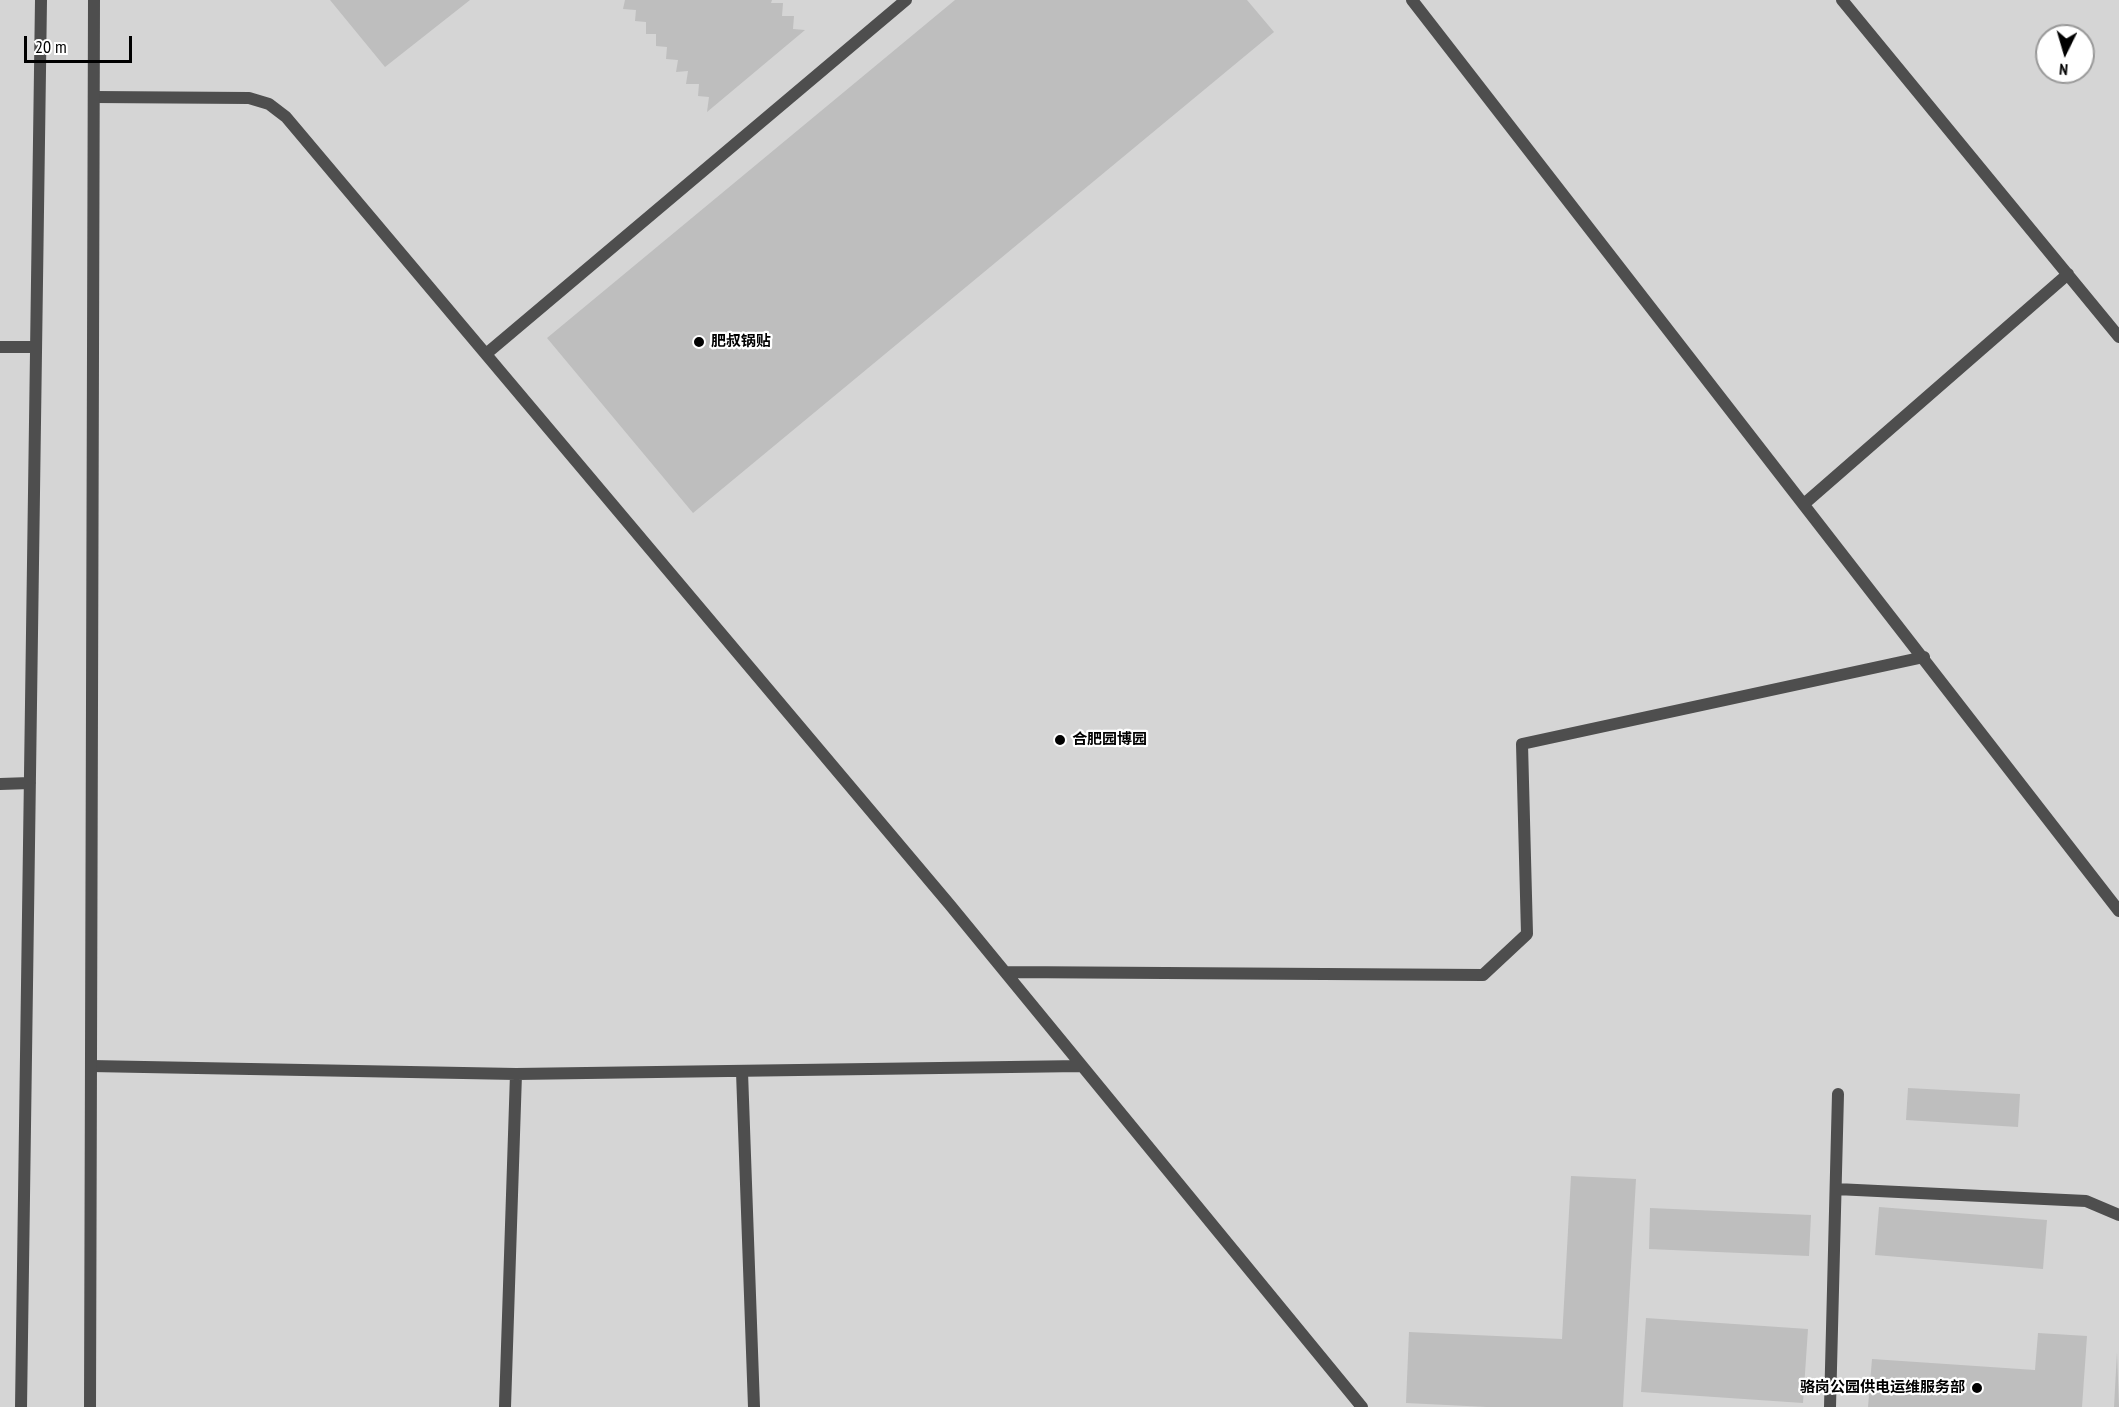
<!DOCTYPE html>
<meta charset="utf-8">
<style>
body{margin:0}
#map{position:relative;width:2119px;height:1407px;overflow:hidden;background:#fff;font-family:"PT Sans Narrow",sans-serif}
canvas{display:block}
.north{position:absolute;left:2035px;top:24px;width:60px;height:60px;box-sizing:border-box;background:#fff;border:2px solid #999;border-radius:50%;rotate:185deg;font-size:16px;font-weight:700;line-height:24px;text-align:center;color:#000}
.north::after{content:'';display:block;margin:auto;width:21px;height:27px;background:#000;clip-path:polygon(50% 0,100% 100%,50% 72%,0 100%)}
.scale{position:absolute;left:24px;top:36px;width:108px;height:27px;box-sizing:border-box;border:3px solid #000;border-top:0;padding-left:8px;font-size:18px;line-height:21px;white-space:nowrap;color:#000;-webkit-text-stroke:4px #fff;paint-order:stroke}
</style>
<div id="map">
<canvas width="2119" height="1407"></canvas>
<div class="north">N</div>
<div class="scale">20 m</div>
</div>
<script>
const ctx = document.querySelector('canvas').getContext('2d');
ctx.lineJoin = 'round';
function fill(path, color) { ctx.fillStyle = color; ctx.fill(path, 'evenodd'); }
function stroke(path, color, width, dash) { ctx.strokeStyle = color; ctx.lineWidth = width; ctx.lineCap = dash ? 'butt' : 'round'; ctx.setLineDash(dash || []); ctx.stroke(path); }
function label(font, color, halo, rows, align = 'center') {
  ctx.font = font + ' "PT Sans Narrow","Noto Sans SC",sans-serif'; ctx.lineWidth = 4.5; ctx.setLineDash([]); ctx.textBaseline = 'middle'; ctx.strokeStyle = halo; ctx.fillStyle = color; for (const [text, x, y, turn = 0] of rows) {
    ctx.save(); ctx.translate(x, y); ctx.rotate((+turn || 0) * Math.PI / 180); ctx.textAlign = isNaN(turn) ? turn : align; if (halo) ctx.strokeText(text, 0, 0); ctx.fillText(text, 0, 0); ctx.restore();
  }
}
fill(new Path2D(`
 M0,0H2119V1407H0ZM2047,36H2083V72H2047Z`), '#d5d5d5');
fill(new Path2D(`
 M330,0H470L385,67Z
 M625,0H772L771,3H783L782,16H794L793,29L805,30L707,112L709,97L698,96L699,84H686L688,71L676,72L678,60L666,59L667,47L656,46V34H646V22L635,21L636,10L623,9Z
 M955,0H1247L1274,32L693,513L547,338Z
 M1908,1088L2020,1094L2018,1127L1906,1120Z
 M1571,1176L1636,1179L1623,1407H1487L1406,1403L1409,1332L1562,1339Z
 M1879,1207L2047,1220L2043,1269L1875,1255Z
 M1650,1208L1811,1215L1809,1256L1649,1249Z
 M1646,1318L1808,1329L1803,1403L1641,1392Z
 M2038,1333L2087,1336L2082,1407H1868L1872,1359L2035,1370Z
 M2117,1352L2119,1407H2114Z`), '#bebebe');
stroke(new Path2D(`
 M1412,0L2119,911
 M1842,0L2119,337
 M94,97L249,98L269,104L286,117L950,905L1362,1407
 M486,354L906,0
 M1804,504L2068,274
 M1006,972L1483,975L1527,934L1522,744L1924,657
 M91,1066L516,1074L1081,1066
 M742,1072L754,1407
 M1836,1189L2086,1201L2119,1215
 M505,1407L516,1074
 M1830,1407L1838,1094`), '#4e4e4e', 12);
stroke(new Path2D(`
 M0,347H35
 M0,784L30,783
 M21,1407L41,0`), '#4e4e4e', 12);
stroke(new Path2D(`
 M90,1407L94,0`), '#4e4e4e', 12);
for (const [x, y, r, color] of [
 [699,342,6,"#000"],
 [1060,740,6,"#000"],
 [1977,1388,6,"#000"]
]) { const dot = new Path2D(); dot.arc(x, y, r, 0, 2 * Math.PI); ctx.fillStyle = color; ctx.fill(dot); stroke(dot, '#fff', 2); }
label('bold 15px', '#000', '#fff', [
 ["肥叔锅贴",711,342],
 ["合肥园博园",1072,740],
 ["骆岗公园供电运维服务部",1965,1388,"right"]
], 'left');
</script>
